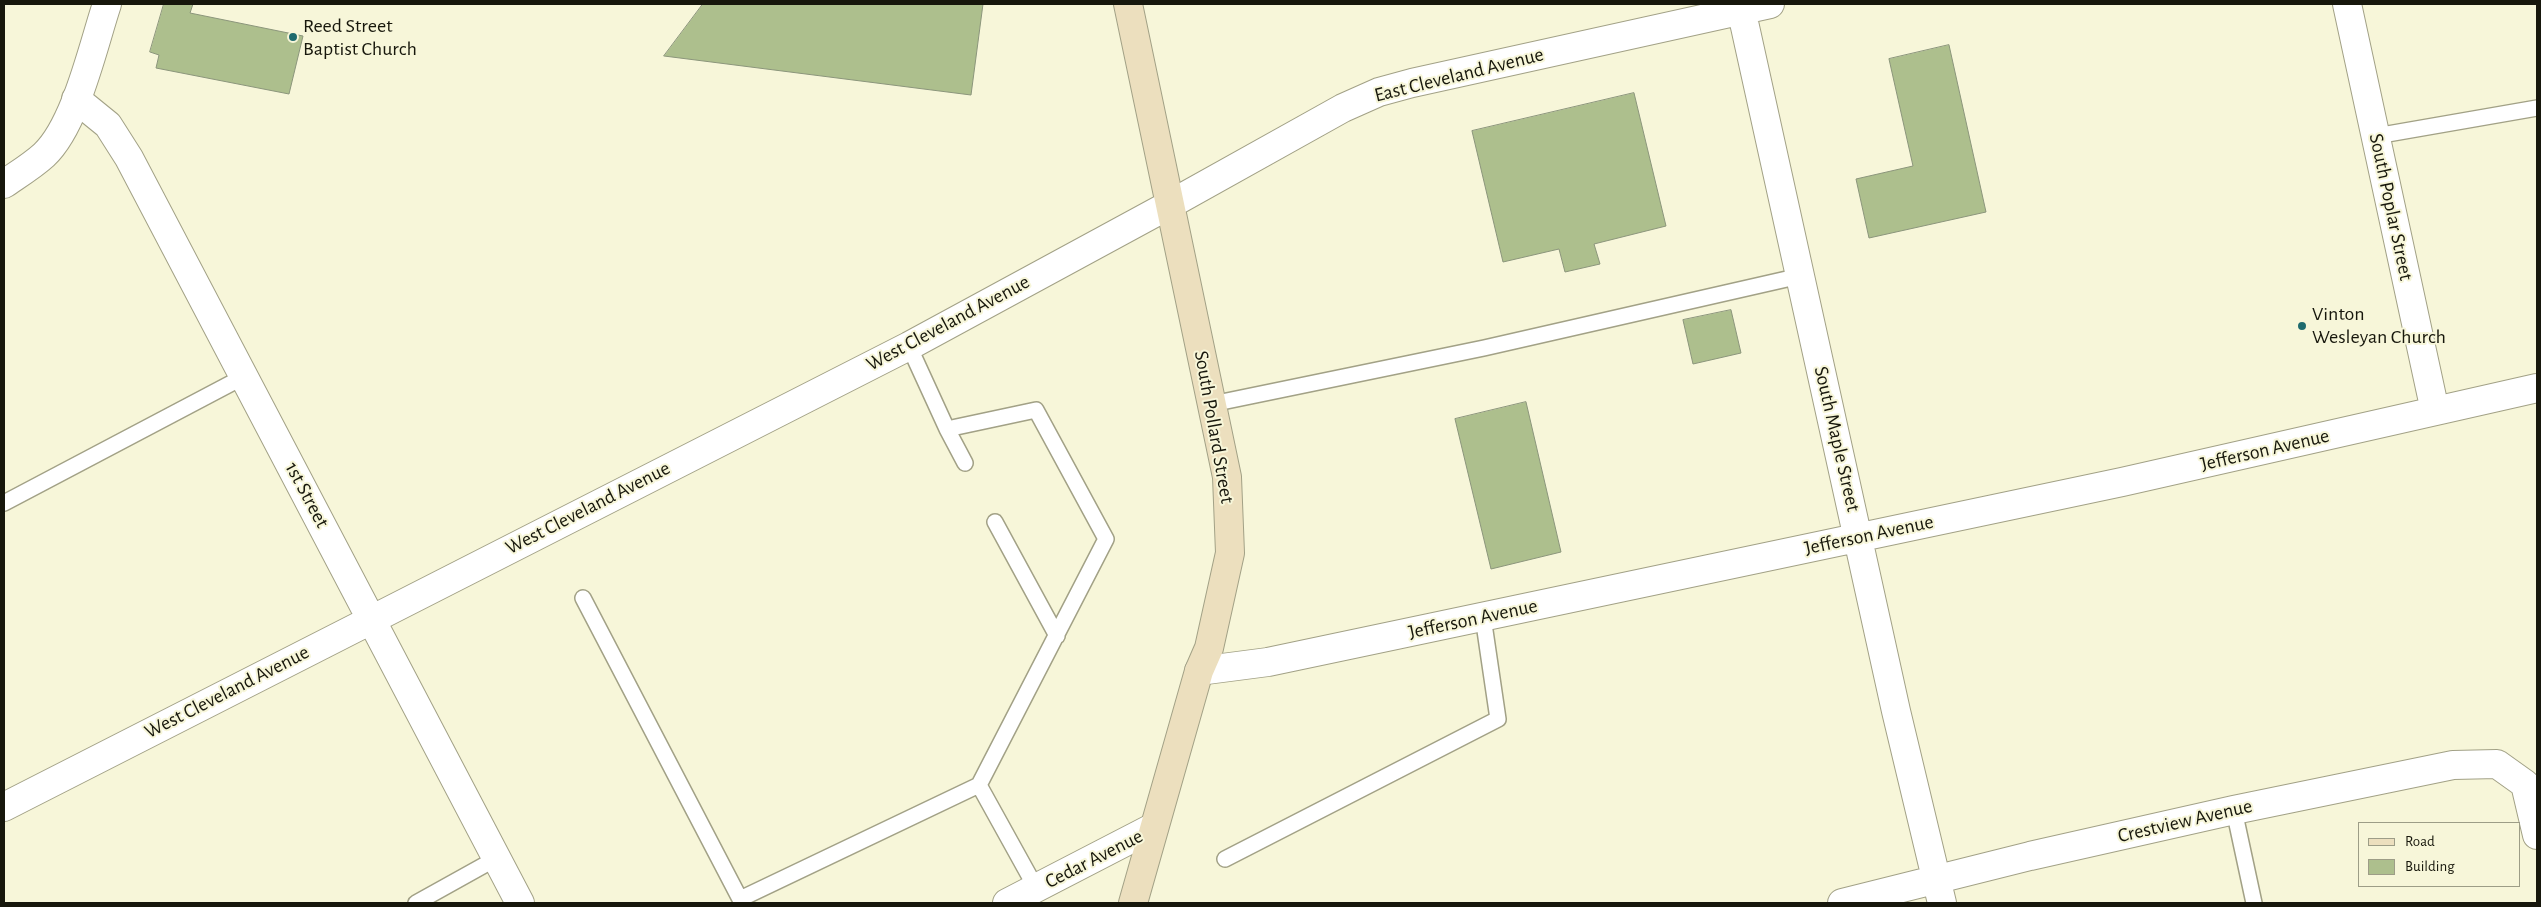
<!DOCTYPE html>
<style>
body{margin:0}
#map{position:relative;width:2541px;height:907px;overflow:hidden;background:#f7f6d9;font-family:"Alegreya Sans",sans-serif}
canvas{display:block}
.frame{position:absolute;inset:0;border:5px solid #17170c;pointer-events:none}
.legend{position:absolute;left:2358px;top:822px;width:162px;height:65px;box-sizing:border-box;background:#f7f6d9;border:1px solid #9d9d87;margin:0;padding:6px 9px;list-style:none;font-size:15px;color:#17170c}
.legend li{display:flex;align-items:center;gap:10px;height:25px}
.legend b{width:25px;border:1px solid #9d9d87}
</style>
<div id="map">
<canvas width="2541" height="907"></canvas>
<div class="frame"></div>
<ul class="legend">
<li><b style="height:6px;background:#ecdfbe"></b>Road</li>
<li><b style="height:14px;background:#adbf8d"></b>Building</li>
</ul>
</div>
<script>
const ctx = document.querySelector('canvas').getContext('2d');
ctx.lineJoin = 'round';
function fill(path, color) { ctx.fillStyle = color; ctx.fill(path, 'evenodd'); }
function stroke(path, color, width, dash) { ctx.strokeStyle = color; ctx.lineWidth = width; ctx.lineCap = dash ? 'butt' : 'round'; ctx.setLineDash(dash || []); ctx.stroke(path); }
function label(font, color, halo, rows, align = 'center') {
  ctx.font = font + ' "Alegreya Sans",sans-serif'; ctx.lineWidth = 4; ctx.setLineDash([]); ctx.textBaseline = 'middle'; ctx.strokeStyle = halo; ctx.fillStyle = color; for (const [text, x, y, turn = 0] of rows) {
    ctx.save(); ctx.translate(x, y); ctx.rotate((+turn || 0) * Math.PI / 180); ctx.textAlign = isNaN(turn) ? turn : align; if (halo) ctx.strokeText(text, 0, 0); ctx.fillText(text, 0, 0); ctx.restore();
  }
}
const building = new Path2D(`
 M164,4H193L190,13L303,36L289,94L156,68L159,55L150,52Z
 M703,4H983L971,95L664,56Z
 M1949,45L1986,212L1869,238L1856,179L1913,166L1889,59Z
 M1634,93L1666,226L1594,244L1600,264L1565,272L1559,249L1503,262L1472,131Z
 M1731,310L1741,353L1693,364L1683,320Z
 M1526,402L1561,552L1491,569L1455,419Z`);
fill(building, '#adbf8d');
stroke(building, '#8b957b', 1);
const service = new Path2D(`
 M2376,136L2537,108
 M1212,404L1484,348L1800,276
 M947,429L965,463
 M4,503L245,376
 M995,522L1057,636
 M583,598L740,899L979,785L1106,539L1036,410L947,429L909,346
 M979,785L1036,888
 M2234,810L2254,903
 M1225,859L1498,719L1483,617
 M416,903L497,858`);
const minor = new Path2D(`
 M1740,4L1896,711L1942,903
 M2347,4L2435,411
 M76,99L108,125L129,158L520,903
 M1199,671L1268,662L2122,482L2537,388
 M4,807L909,346L1169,205L1343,108L1379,92L1412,83L1770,4
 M1007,903L1154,827
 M1842,903L2030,856L2234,810L2453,765L2497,764L2525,784L2537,835`);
const tertiary = new Path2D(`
 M4,184C17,175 32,166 44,155C76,125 93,46 107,4`);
const secondary = new Path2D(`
 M1128,4L1227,477L1230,553L1209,648L1199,671L1133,903`);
stroke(service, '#a2a186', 18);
stroke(minor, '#a2a186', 30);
stroke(tertiary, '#a2a186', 30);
stroke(secondary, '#a2a186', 30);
stroke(service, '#fff', 15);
stroke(minor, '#fff', 28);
stroke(tertiary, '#fff', 28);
stroke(secondary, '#ecdfbe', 28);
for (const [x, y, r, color] of [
 [293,37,5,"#1f6b6e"],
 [2302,326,5,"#1f6b6e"]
]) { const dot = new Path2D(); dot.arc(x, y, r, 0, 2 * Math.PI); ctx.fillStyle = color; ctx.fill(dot); stroke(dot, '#f7f6d9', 2); }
label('20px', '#17170c', '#f7f6d9', [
 ["Reed Street",303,26],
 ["Baptist Church",303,49],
 ["Vinton",2312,314],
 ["Wesleyan Church",2312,337]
], 'left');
label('20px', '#17170c', '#f7f6d9', [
 ["East Cleveland Avenue",1459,75,-14],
 ["South Poplar Street",2391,207,78],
 ["West Cleveland Avenue",948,323,-28],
 ["South Pollard Street",1214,427,80],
 ["South Maple Street",1837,439,77],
 ["Jefferson Avenue",2265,450,-13],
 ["1st Street",307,495,62],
 ["West Cleveland Avenue",588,508,-27],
 ["Jefferson Avenue",1869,535,-12],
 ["Jefferson Avenue",1473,619,-12],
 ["West Cleveland Avenue",227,692,-27],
 ["Crestview Avenue",2185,821,-13],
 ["Cedar Avenue",1094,859,-27]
]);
</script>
